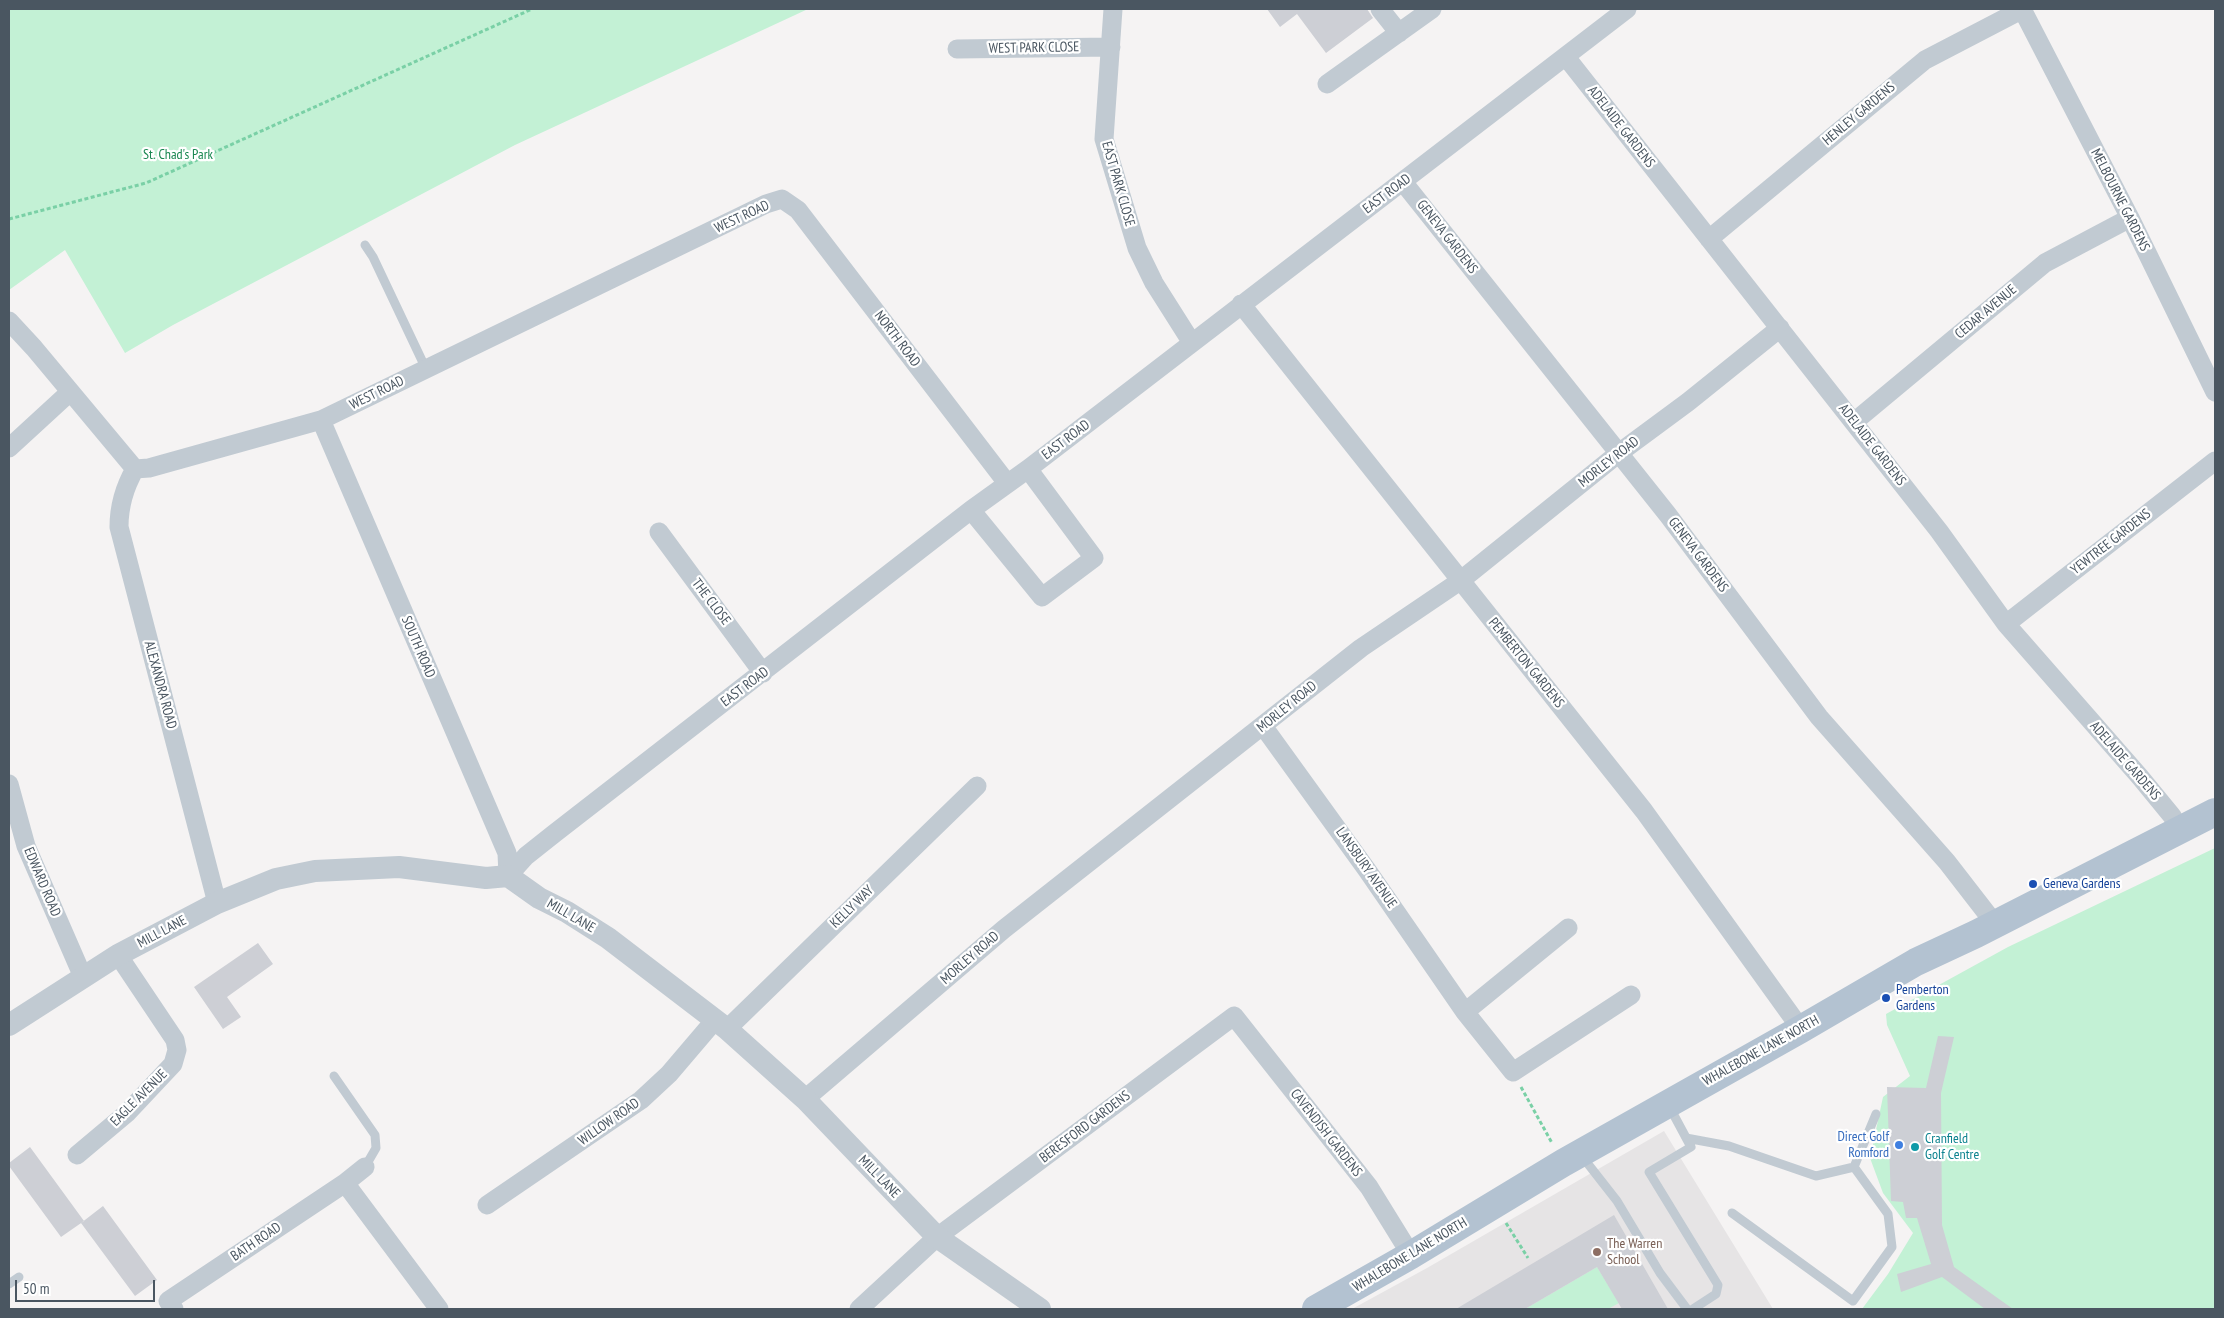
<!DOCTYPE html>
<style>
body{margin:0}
#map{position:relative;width:2224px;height:1318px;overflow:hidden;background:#f5f3f3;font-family:"PT Sans Narrow",sans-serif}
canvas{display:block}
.frame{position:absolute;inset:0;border:10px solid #4a5661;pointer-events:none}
.scale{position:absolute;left:15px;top:1280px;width:140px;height:22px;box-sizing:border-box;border:2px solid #4a5661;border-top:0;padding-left:6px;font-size:15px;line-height:18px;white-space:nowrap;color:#4a5661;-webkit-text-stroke:4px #fff;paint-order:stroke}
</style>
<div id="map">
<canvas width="2224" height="1318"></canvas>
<div class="frame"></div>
<div class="scale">50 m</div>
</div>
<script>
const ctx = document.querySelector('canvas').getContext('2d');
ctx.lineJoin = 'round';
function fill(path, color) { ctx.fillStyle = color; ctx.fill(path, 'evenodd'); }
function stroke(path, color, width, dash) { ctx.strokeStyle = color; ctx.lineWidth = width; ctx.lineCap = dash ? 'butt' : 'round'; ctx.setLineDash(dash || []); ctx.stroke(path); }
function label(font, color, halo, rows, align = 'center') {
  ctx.font = font + ' "PT Sans Narrow",sans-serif'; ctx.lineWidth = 4.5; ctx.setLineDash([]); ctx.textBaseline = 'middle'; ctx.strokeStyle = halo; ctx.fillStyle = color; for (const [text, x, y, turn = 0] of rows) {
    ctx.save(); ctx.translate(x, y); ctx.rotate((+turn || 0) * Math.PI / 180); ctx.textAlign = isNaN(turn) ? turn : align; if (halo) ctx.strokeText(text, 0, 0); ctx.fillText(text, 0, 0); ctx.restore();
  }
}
fill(new Path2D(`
 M1664,1131L1773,1309H1352L1427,1268Z`), '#e6e4e5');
fill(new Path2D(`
 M9,9H808L515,145L173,325L125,353L65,250L9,290Z
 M2215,848V1309H1862L1888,1274L1913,1233L1883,1193L1870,1158L1883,1097L1910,1076L1887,1025L1886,1014L2008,947Z
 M1597,1267L1619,1303L1608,1309H1525Z`), '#c3f1d5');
fill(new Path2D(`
 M1267,9H1367L1373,18L1326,53L1297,14L1280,27Z
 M258,943L273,964L227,997L241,1017L223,1029L194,987Z
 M1938,1036L1954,1037L1941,1093L1942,1225L1954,1267L2013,1309H1985L1942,1277L1901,1292L1897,1274L1931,1264L1917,1218H1906L1903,1202L1891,1201L1887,1087L1926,1088Z
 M30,1147L84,1221L61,1237L9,1166V1163Z
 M103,1206L157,1280L135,1296L81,1223Z
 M1614,1215L1668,1309H1622L1597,1267L1525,1309H1456Z`), '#cdcfd5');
stroke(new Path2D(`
 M9,219L146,183L532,9
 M1521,1087L1552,1143
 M1506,1223L1528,1258`), '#7ad0a6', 3, [4, 2.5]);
stroke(new Path2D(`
 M365,245L373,257L426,369
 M334,1076L375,1135L376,1148L365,1167
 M1669,1106L1691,1147L1649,1172L1718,1285L1716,1294L1693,1309
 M1686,1138L1729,1146L1816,1176L1854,1167L1876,1114
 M1581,1155L1617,1201L1660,1273L1687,1309
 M1732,1213L1853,1301L1892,1247L1888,1214L1854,1167
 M9,1284L19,1277`), '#c1cad2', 9);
stroke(new Path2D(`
 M1113,9L1104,139L1137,248L1154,283L1192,343
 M1380,9L1399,33
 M2022,9L2130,218L2215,392
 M957,49L1111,47
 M1566,57L1939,531L2006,624L2140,777L2172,816L2180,830
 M1327,84L1432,9
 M1403,182L1668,515L1819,717L1947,862L1995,924
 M1709,239L1925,60L2023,9
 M1241,304L1644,811L1801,1029
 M9,321L34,348L135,469L149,468L321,420L766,204L782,199L798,210L1007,483
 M321,420L507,853L508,876
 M1854,422L2045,263L2130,218
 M9,448L70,392
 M135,469C124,488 119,505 119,527L217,903
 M971,510L1042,597L1094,558L1028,469
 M659,532L763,673
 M2006,624L2215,461
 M1263,726L1367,870L1465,1012L1513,1072L1631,995
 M9,784L26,846L83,977
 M508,876L526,856L555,833L971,510L1028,469L1627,9
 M1465,1012L1568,928
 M727,1029L977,786
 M805,1099L1004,929L1361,648L1460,581L1619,453L1688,402L1780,328
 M77,1155L127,1113L173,1064L177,1050L175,1040L118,955
 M345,1183L439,1309
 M487,1205L641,1100L669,1074L715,1020
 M174,1309L168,1301L345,1183L365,1167
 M859,1309L937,1237L1234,1016L1369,1187L1411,1255`), '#c1cad2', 19);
stroke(new Path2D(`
 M9,1025L118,955L217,903L276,879L315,871L399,867L486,878L508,876L539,898L567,912L608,938L727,1029L805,1099L937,1237L1040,1309`), '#c1cad2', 22);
stroke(new Path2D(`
 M1316,1309L1411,1255L1563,1163L1801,1029L1916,962L1976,934L2215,812`), '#b3c2d1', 28);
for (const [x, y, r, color] of [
 [2033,884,5,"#1a4fb4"],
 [1886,998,5,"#1a4fb4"],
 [1899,1145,5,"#3f7fe0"],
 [1915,1147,5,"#0f9aa8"],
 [1597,1252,5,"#8d6e63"]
]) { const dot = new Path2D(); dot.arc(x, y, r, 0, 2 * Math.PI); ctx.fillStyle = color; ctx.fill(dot); stroke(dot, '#fff', 2); }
label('14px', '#4a5661', '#fff', [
 ["WEST PARK CLOSE",1034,48,-1],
 ["HENLEY GARDENS",1859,114,-40],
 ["ADELAIDE GARDENS",1621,127,52],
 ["EAST PARK CLOSE",1118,184,74],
 ["EAST ROAD",1387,194,-37],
 ["MELBOURNE GARDENS",2120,200,63],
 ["WEST ROAD",742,217,-25],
 ["GENEVA GARDENS",1447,237,52],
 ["CEDAR AVENUE",1986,312,-40],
 ["NORTH ROAD",897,339,53],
 ["WEST ROAD",377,393,-26],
 ["EAST ROAD",1066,440,-37],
 ["ADELAIDE GARDENS",1872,445,52],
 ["MORLEY ROAD",1609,462,-38],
 ["YEWTREE GARDENS",2111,542,-38],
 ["GENEVA GARDENS",1698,555,53],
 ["THE CLOSE",711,602,53],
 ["SOUTH ROAD",418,647,67],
 ["PEMBERTON GARDENS",1526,663,51],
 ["ALEXANDRA ROAD",160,685,75],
 ["EAST ROAD",745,687,-37],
 ["MORLEY ROAD",1287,707,-39],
 ["ADELAIDE GARDENS",2125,761,49],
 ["LANSBURY AVENUE",1366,868,55],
 ["EDWARD ROAD",42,882,67],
 ["KELLY WAY",852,907,-44],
 ["MILL LANE",571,916,30],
 ["MILL LANE",162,932,-28],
 ["MORLEY ROAD",970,958,-41],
 ["WHALEBONE LANE NORTH",1761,1051,-29],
 ["EAGLE AVENUE",139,1098,-45],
 ["WILLOW ROAD",609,1122,-35],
 ["BERESFORD GARDENS",1085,1127,-37],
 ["CAVENDISH GARDENS",1326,1133,52],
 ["MILL LANE",879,1177,46],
 ["BATH ROAD",256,1242,-34],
 ["WHALEBONE LANE NORTH",1410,1255,-31]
]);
label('14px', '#17864f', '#fff', [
 ["St. Chad's Park",178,155]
]);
label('14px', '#164399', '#fff', [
 ["Geneva Gardens",2043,884],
 ["Pemberton",1896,990],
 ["Gardens",1896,1006]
], 'left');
label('14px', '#366cbe', '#fff', [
 ["Direct Golf",1889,1137],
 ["Romford",1889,1153]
], 'right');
label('14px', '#0d838f', '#fff', [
 ["Cranfield",1925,1139],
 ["Golf Centre",1925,1155]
], 'left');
label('14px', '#785e54', '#fff', [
 ["The Warren",1607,1244],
 ["School",1607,1260]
], 'left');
</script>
